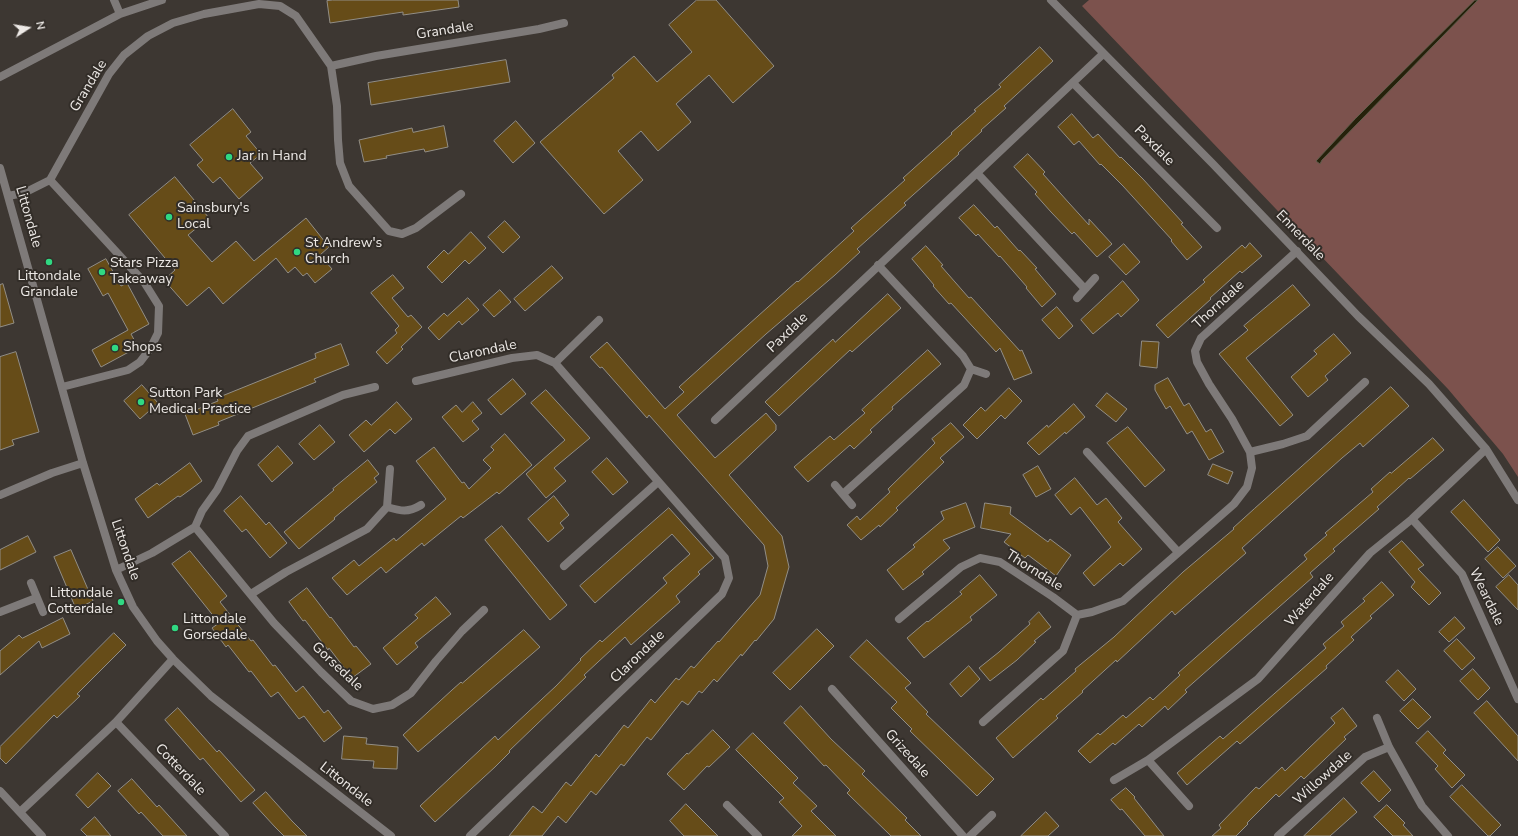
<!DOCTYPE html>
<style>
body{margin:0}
#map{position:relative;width:1518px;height:836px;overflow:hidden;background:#3d3732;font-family:"Nunito Sans",sans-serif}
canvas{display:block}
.north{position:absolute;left:8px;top:8px;width:40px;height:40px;-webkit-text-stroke:3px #322d28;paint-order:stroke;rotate:78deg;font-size:11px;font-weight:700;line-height:16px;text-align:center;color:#ede9e6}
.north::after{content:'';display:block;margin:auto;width:14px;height:18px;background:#ede9e6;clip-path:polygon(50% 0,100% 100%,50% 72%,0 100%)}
</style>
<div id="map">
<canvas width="1518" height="836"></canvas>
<div class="north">N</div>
</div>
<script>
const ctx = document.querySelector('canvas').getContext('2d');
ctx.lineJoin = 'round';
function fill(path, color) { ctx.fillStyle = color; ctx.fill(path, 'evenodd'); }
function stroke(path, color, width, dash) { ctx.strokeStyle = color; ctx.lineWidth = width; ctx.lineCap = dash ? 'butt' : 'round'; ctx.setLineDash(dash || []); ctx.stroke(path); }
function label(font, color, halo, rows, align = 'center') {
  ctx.font = font + ' "Nunito Sans",sans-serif'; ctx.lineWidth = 4; ctx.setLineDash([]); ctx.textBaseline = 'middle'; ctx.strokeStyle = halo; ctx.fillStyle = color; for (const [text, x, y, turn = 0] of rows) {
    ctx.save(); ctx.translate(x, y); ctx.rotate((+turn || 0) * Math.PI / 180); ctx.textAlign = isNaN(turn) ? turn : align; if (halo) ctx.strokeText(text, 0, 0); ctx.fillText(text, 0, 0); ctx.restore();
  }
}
fill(new Path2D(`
 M1089,0H1518V477L1503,454L1448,389L1082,6Z`), '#7c524d');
const water = new Path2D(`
 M1475,0H1478L1322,160L1320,164L1316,161L1355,119Z`);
fill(water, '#25210a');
stroke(water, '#615d4c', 1);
const building = new Path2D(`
 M333,0H458L459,7L403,15V12L330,23L327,1Z
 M697,0H716L774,66L733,103L709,75L676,104L691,122L658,151L641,131L618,151L643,180L604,214L540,142L614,78L612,75L634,56L657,82L692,52L669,25Z
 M1040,47L1053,61L1004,106L1006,108L981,130L982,131L958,153L959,154L904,203L906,205L857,249L860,252L835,275L766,334L677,415L715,458L766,413L776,425V430L729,475L782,536L789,567L774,619L756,641L755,640L742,656L741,654L717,682L714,679L702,693L699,691L688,705L682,701L651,740L647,737L624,766L621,764L596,795L591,791L566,823L558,816L542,836H509L533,806L542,813L566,782L571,786L596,754L599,757L624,725L628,728L651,699L655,703L676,678L679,680L691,666L694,668L718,641L719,642L760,595L768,566L764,545L649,415L647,418L602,367L600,368L590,357L607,342L665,409L684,392L679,387L748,325L797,281L798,282L854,231L851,228L905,180L903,178L952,134L951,133L976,111L974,110L1001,87L999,85Z
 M506,60L510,82L371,105L368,83Z
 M233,109L251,132L246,136L261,154L250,163L263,178L239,199L220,177L213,183L197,165L203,160L190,145Z
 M1072,114L1093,138L1098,134L1120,158L1121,157L1143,179L1183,223L1181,224L1202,247L1187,260L1171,241L1172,240L1123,186L1101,164L1100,165L1079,141L1074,145L1058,127Z
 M516,121L535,143L513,163L494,141Z
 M444,126L448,147L425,152L424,149L386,156L387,158L364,162L359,140L412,128L413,132Z
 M1028,154L1045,172L1043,174L1069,203L1089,225V219L1112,244L1097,257L1074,232L1072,234L1051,212L1035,194L1037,192L1014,167Z
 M175,177L209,218L188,235L212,262L236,241L254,261L306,218L329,247L320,255L332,269L315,283L307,273L303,276L295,267L288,273L276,258L223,304L209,287L187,306L164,280L175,270L129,215Z
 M974,205L995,228L997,226L1019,251L1020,250L1037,268L1035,269L1056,294L1042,307L1026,288L1027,287L1000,256L999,257L978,234L976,236L959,218Z
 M505,221L520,237L503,253L488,237Z
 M471,232L486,248L469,264L465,260L442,283L427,267L444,250L448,254Z
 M1250,243L1262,256L1242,273L1240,271L1210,298L1211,299L1168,338L1156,325L1205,282L1203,280L1242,245L1245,248Z
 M1124,244L1140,262L1126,275L1109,257Z
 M926,246L943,265L941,266L969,298L971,297L1020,351L1022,350L1032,373L1014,380L1000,348L996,352L951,303L949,304L933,286L934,285L912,259Z
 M106,259L121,286L127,283L149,324L131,334L138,347L101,367L92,350L128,330L108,293L103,296L88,269Z
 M552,266L563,278L525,311L514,299Z
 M393,275L404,288L392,298L408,317L411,315L422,327L401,347L403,349L387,364L376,352L397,333L395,330L399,326L371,293Z
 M1123,281L1139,300L1121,317L1118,313L1093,334L1081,320Z
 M3,284L14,323L0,327V285Z
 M1293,285L1310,305L1246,358L1293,415L1280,426L1219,354L1248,330L1244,326Z
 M500,290L511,302L494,317L483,305Z
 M888,294L901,308L852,352L850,350L779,416L765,402L833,339L835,342Z
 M468,298L479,310L462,325L459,321L439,340L428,328L444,313L447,316Z
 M1057,307L1073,326L1059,339L1042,320Z
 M1334,334L1351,353L1325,376L1328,380L1308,397L1291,377L1317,354L1314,351Z
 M1142,341L1159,342L1157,368L1140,366Z
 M341,344L349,365L314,379L316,382L218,422L219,425L193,435L185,414L218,401L217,398L316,358L315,354Z
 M928,350L941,364L892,407L893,409L870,430L872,432L854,449L850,445L808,482L794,467L830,436L834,440L850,426L865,413L862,410Z
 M16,352L39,432L12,440L14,445L0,450V357Z
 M1168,378L1184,406L1189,403L1206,432L1211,429L1224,452L1209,460L1192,431L1187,434L1170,406L1166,409L1155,390V385Z
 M513,379L526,394L501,415L488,400Z
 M142,385L158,403L140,419L124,401Z
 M1391,387L1409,406L1363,447L1360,443L1342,458L1242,548L1246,553L1175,615L1172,611L1117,662L1116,660L1082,691L1083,692L1056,716L1058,718L1013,758L996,738L1041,698L1043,700L1076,671L1075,669L1114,637L1183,572L1234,529L1233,528L1254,509Z
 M1009,388L1022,401L1005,419L1001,415L977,439L963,425L981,407L985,411Z
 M546,390L590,438L554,468L566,481L546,498L526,474L565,440L531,403Z
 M1107,393L1127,409L1116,422L1096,406Z
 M397,402L412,419L395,434L390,429L364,452L349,435L366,420L371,425Z
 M473,402L482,413L472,421L479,429L463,442L442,417L456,405L462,412Z
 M1074,404L1085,417L1066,434L1065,432L1039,455L1027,443L1047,425L1048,427Z
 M951,423L964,437L940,458L944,462L896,508L898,510L880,527L879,525L861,540L847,525L857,516L860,520L890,492L888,489L935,443L932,439Z
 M320,425L335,442L314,460L299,444Z
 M1128,427L1165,470L1145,487L1107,443Z
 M505,434L532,465L499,494L497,492L463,518L461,516L424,546L422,543L386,573L381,567L347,595L332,578L354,560L359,566L394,538L396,541L446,499L416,461L434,447L462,483L464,482L469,489L491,468L483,460L494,450L491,447Z
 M1433,438L1444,450L1410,479L1409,478L1377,507L1379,509L1333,549L1335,551L1310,573L1313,577L1185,690L1187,692L1168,710L1165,706L1142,727L1139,724L1115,745L1113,743L1090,763L1078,751L1098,733L1100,735L1123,715L1126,718L1150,697L1153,700L1180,675L1178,673L1307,559L1304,555L1327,535L1325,533L1373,492L1371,489L1390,472L1391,473Z
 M278,446L293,463L272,482L258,465Z
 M607,458L628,482L613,495L592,472Z
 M368,460L379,474L374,478L377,482L334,518L335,519L299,549L284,532L334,490L333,489Z
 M190,463L202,481L180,497L178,496L148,518L135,499L157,483L159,485Z
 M1213,464L1233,472L1228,484L1208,475Z
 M1038,466L1051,489L1036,497L1023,475Z
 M1075,478L1097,505L1106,498L1122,518L1118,522L1142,549L1123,566L1120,563L1094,586L1083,573L1111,547L1080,507L1071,515L1055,495Z
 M241,496L266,525L269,522L287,543L270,558L246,529L242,532L224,511Z
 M554,496L569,515L560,523L564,528L548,542L528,519Z
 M1464,500L1500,540L1488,552L1451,512Z
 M966,503L975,527L943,540L950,548L922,572L924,574L903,590L887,570L915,547L913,545L944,519L941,512Z
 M985,503L1011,507L1010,514L1048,542L1050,539L1071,555L1056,576L1028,555L1025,558L1004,542L1011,534L981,528Z
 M669,508L714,558L698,572L700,574L676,596L680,602L631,645L625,637L584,675L586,677L509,751L510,752L495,767L435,822L420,806L495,736L498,740L556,686L581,660L580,659L600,640L602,642L667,583L663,578L690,554L672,534L595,603L580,586Z
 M502,526L567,605L550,620L485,540Z
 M28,536L36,552L0,570V550Z
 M1402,541L1424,565L1418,569L1441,593L1429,605L1411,587L1415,582L1389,552Z
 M1498,547L1516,566L1503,578L1485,559Z
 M71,550L93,601L76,609L54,557Z
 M190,551L227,596L220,602L251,641L253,640L273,666L275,665L296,692L303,686L324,713L328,710L342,728L324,742L304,716L299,719L278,692L271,697L251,671L249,672L228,645L226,647L212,628L219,623L172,564Z
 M980,575L997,595L970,617L972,620L924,658L907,638L927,621L928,622L962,594L960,592Z
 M1509,575L1518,585V610L1496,587Z
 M1382,582L1394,595L1370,616L1372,618L1351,637L1354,640L1326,666L1327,668L1240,744L1237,741L1187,785L1177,773L1220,736L1223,739L1326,648L1323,644L1344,626L1341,622L1365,601L1363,599Z
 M307,588L330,618L331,617L354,647L356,646L371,664L352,678L329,648L328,650L305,620L303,621L289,602Z
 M436,597L451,614L415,643L418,647L397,665L383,648L418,618L415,615Z
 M1039,612L1051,627L1034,641L1036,642L1017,660L990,681L979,668L999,652L1030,624L1029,622Z
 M1455,617L1465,628L1449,642L1439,632Z
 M63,618L70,634L42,648L39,641L0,675V651L19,635L22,638Z
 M817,629L834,646L790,690L773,673Z
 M524,630L540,647L418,752L403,735L452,690L461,682L462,683Z
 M114,633L126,645L77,694L80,696L57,718L54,715L6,764L0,758V747Z
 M1457,639L1475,658L1462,670L1444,651Z
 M867,640L911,683L905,688L928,712L926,714L994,779L977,796L910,731L912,729L891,708L897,702L850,657Z
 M969,666L980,679L961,697L950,684Z
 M1473,669L1490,688L1478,700L1460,681Z
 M1398,670L1416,689L1404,701L1386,682Z
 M1413,699L1431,717L1418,729L1400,711Z
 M1487,701L1518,736V761L1474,713Z
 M801,706L831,739L865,771L862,774L907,818L905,820L921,836H891L847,793L850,790L826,765L824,766L784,723Z
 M178,708L217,752L219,750L255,790L241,802L203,758L200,760L165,720Z
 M1343,708L1357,726L1344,737L1346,739L1304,779L1301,776L1279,797L1276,794L1247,823L1248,824L1236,836H1212L1221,828L1219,825L1256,787L1259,789L1282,767L1285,771L1307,750L1335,723L1331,718Z
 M713,730L730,747L709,767L707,766L684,790L667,774L687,753L688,754Z
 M1428,731L1446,750L1443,753L1465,775L1452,788L1435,769L1438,766L1416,743Z
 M753,733L798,778L793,783L817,806L811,811L836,836H792L802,826L779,802L784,798L736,750Z
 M344,736L367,738L366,744L398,747L397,769L373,768L374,761L342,759Z
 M1374,771L1391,790L1379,802L1361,783Z
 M98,773L111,786L88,808L76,795Z
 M132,779L157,807L159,805L187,836H163L141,812L139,814L118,791Z
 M1462,785L1501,825L1490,836H1488L1450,797Z
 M1126,788L1135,797L1134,798L1164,836H1145L1122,809L1120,810L1111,800Z
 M266,792L292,821L307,836H284L275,827L253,803Z
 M1344,798L1357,812L1330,836H1304Z
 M686,804L718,836H684L670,821Z
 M1387,805L1405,823L1403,825L1413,836H1393L1374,817Z
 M1046,812L1059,826L1048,836H1021Z
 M95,817L111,836H87L81,830Z`);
fill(building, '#664c18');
stroke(building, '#928e86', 1);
stroke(new Path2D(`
 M114,0L120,14
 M1051,0L1213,164L1358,316L1429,384L1486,449L1518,500
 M331,66L376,56L539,29L564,23
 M0,77L120,14L162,0
 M1073,83L1217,228
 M0,168L83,463L116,570L133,607L157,641L173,659L211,696L391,836
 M977,173L1085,289
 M50,180L144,282L159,306L158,333L150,349L140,362L128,370L62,387
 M8,196L24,193L50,180L109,74L124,55L148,36L173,23L204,14L259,4L280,6L296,16L331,66L337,106L338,140L340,163L349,186L389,231L402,234L416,228L461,194
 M1077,298L1095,278
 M555,363L599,320
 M971,369L986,374
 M416,381L512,358L537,355L555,363L725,558L729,578L722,594L470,836
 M715,420L1103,54
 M1087,452L1178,552
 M1250,452L1283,444L1307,436L1365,382
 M835,485L852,505
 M843,494L964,385L971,369L963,356L878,265
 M0,495L52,473L83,463
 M387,507C401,511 408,513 421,505
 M1412,519L1462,574L1518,699
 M195,527L274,623L321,672L351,701L373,709L392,705L411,693L436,661L462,631L484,610
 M564,566L658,482
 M116,570L152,553L195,527L202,511L217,490L237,451L248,436L343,395L375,387
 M31,583L43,612
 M251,594L286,572L367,529L387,507L390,469
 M0,612L36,598
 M899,619L961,567L980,558L1000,562L1053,597L1077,615L1092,612L1123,601L1234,504L1247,487L1252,468L1250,452L1232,419L1209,384L1197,362L1195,351L1201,338L1297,251
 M832,689L963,836
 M1377,718L1389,747L1422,806L1448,836
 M116,722L225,836
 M983,722L1063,651L1077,615
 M1148,760L1189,806
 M1114,780L1148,760L1258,679L1370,553L1412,519L1486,449
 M0,791L42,836
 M727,805L758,836
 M20,812L116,722L173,659
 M970,836L992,815
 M1278,836L1365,757L1389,747`), '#7e7a79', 8);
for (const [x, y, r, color] of [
 [229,157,4,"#30d882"],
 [169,217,4,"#30d882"],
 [297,252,4,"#30d882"],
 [49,262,4,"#30d882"],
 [102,272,4,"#30d882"],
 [115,348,4,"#30d882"],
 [141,402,4,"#30d882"],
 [121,602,4,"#30d882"],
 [175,628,4,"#30d882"]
]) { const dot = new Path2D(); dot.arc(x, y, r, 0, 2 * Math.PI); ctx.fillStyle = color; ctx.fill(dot); stroke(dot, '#322d28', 1.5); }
label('14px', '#ede9e6', '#322d28', [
 ["Grandale",445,31,-9],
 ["Grandale",89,86,-59],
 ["Paxdale",1154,146,45],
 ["Littondale",28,217,74],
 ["Ennerdale",1300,236,46],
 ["Thorndale",1219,305,-43],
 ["Paxdale",788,333,-44],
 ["Clarondale",483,352,-12],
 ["Littondale",125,550,71],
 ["Thorndale",1034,571,32],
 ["Weardale",1486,597,64],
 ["Waterdale",1310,600,-49],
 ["Clarondale",638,657,-44],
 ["Gorsedale",337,667,43],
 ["Grizedale",907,754,48],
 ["Cotterdale",180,770,46],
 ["Willowdale",1323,778,-42],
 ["Littondale",346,785,38]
]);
label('14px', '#ede9e6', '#322d28', [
 ["Jar in Hand",237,157],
 ["Sainsbury's",177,209],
 ["Local",177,225],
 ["St Andrew's",305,244],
 ["Church",305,260],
 ["Stars Pizza",110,264],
 ["Takeaway",110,280],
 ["Littondale",49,277,"center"],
 ["Grandale",49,293,"center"],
 ["Shops",123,348],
 ["Sutton Park",149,394],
 ["Medical Practice",149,410],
 ["Littondale",113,594,"right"],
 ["Cotterdale",113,610,"right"],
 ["Littondale",183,620],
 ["Gorsedale",183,636]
], 'left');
</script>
